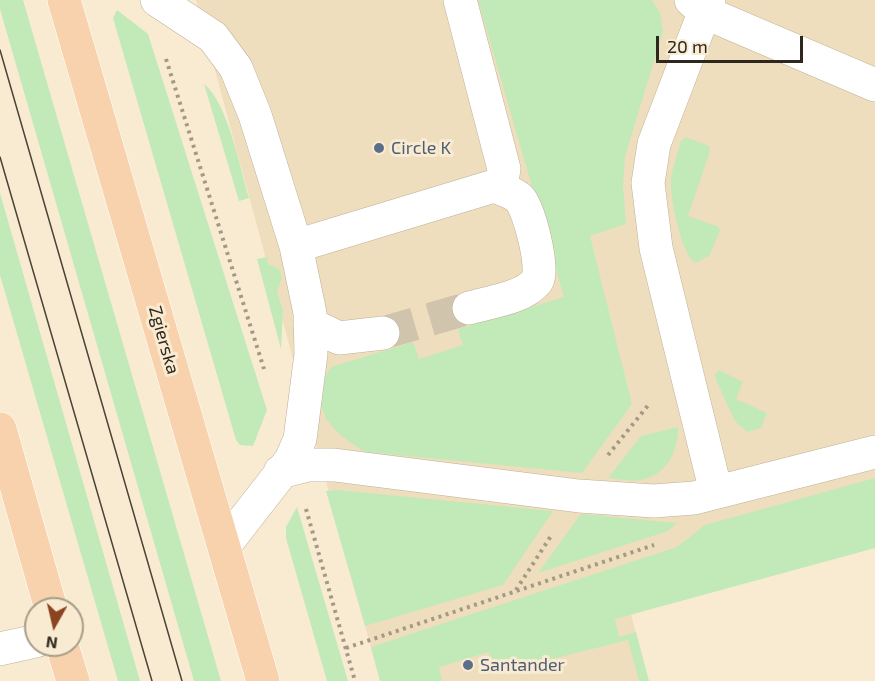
<!DOCTYPE html>
<style>
body{margin:0}
#map{position:relative;width:875px;height:681px;overflow:hidden;background:#f9ebd1;font-family:"Exo 2",sans-serif}
canvas{display:block}
.north{position:absolute;left:24px;top:597px;width:60px;height:60px;box-sizing:border-box;background:#f9ebd1;border:2px solid #a79d89;border-radius:50%;rotate:188deg;font-size:16px;font-weight:700;line-height:24px;text-align:center;color:#2d271e}
.north::after{content:'';display:block;margin:auto;width:21px;height:27px;background:#8b4420;clip-path:polygon(50% 0,100% 100%,50% 72%,0 100%)}
.scale{position:absolute;left:656px;top:36px;width:147px;height:27px;box-sizing:border-box;border:3px solid #2d271e;border-top:0;padding-left:8px;font-size:18px;line-height:21px;white-space:nowrap;color:#2d271e;-webkit-text-stroke:4px #f9ebd1;paint-order:stroke}
</style>
<div id="map">
<canvas width="875" height="681"></canvas>
<div class="north">N</div>
<div class="scale">20 m</div>
</div>
<script>
const ctx = document.querySelector('canvas').getContext('2d');
ctx.lineJoin = 'round';
function fill(path, color) { ctx.fillStyle = color; ctx.fill(path, 'evenodd'); }
function stroke(path, color, width, dash) { ctx.strokeStyle = color; ctx.lineWidth = width; ctx.lineCap = dash ? 'butt' : 'round'; ctx.setLineDash(dash || []); ctx.stroke(path); }
function label(font, color, halo, rows, align = 'center') {
  ctx.font = font + ' "Exo 2",sans-serif'; ctx.lineWidth = 6; ctx.setLineDash([]); ctx.textBaseline = 'middle'; ctx.strokeStyle = halo; ctx.fillStyle = color; for (const [text, x, y, turn = 0] of rows) {
    ctx.save(); ctx.translate(x, y); ctx.rotate((+turn || 0) * Math.PI / 180); ctx.textAlign = isNaN(turn) ? turn : align; if (halo) ctx.strokeText(text, 0, 0); ctx.fillText(text, 0, 0); ctx.restore();
  }
}
fill(new Path2D(`
 M196,0H875V547L631,614L648,681H380Z`), '#efdebe');
fill(new Path2D(`
 M0,0H23L221,681H194L0,9Z
 M478,0H652L660,13L663,32L625,156L623,186L626,224L590,236L632,404L582,473L366,452C331,432 305,407 331,367L413,342L419,359L463,345L458,329L564,297Z
 M117,10L148,34L267,410L253,446L240,445L236,440L113,18Z
 M204,84C228,103 240,168 249,198L239,201Z
 M686,137L709,146L710,151L688,216L719,227L720,231L709,256L695,263C681,254 669,195 671,178C673,166 678,153 681,141Z
 M0,193L140,681H118L0,275Z
 M267,257L268,264L279,269L282,278L277,291L283,311L281,349L257,259Z
 M719,370L743,382L736,399L767,413L761,428L747,432L735,421L716,380L715,374Z
 M678,427C678,451 668,474 641,480C632,482 618,479 608,478L641,436Z
 M875,478V548L615,619L619,637L636,632L649,681H639L628,640L496,673L489,652L439,667L442,681H380L371,647L677,547L705,525Z
 M337,490L553,511L503,585L365,626L326,491Z
 M297,507L348,681H327L286,538V527Z
 M581,514L677,523L668,531L538,573Z`), '#c2e9b8');
stroke(new Path2D(`
 M383,333L469,308`), '#d0c4ad', 33, [33, 16]);
const minor = new Path2D(`
 M157,0L213,37L236,68L255,115L296,246L310,313L311,354L300,439L291,460L224,546
 M691,0L704,12L875,85
 M709,0L654,144L648,183L656,248L716,492
 M296,246L494,186L502,180L504,169L460,0
 M469,308C489,302 524,298 537,281C545,271 529,207 519,198C513,193 502,189 494,186
 M310,324L339,338L383,333
 M280,472L308,465H334L579,496L654,501L694,498L875,452
 M0,649L36,641`);
const major = new Path2D(`
 M64,0L263,681
 M0,429L51,609
 M62,645L73,681`);
stroke(minor, '#beb098', 34);
stroke(major, '#fff', 34);
stroke(new Path2D(`
 M166,59L264,369
 M608,455L650,403
 M306,509L355,681
 M516,590L551,536
 M346,648L654,545`), '#a49986', 4, [3, 4.5]);
stroke(minor, '#fff', 33);
stroke(major, '#f8d2ac', 33);
stroke(new Path2D(`
 M0,50L182,681
 M0,157L152,681`), '#4b4338', 1.5);
for (const [x, y, r, color] of [
 [379,148,6,"#5c6f8a"],
 [468,665,6,"#5c6f8a"]
]) { const dot = new Path2D(); dot.arc(x, y, r, 0, 2 * Math.PI); ctx.fillStyle = color; ctx.fill(dot); stroke(dot, '#f9ebd1', 2); }
label('18px', '#4e5e75', '#f9ebd1', [
 ["Circle K",391,148],
 ["Santander",480,665]
], 'left');
label('18px', '#2d271e', '#f9ebd1', [
 ["Zgierska",164,340,74]
]);
</script>
